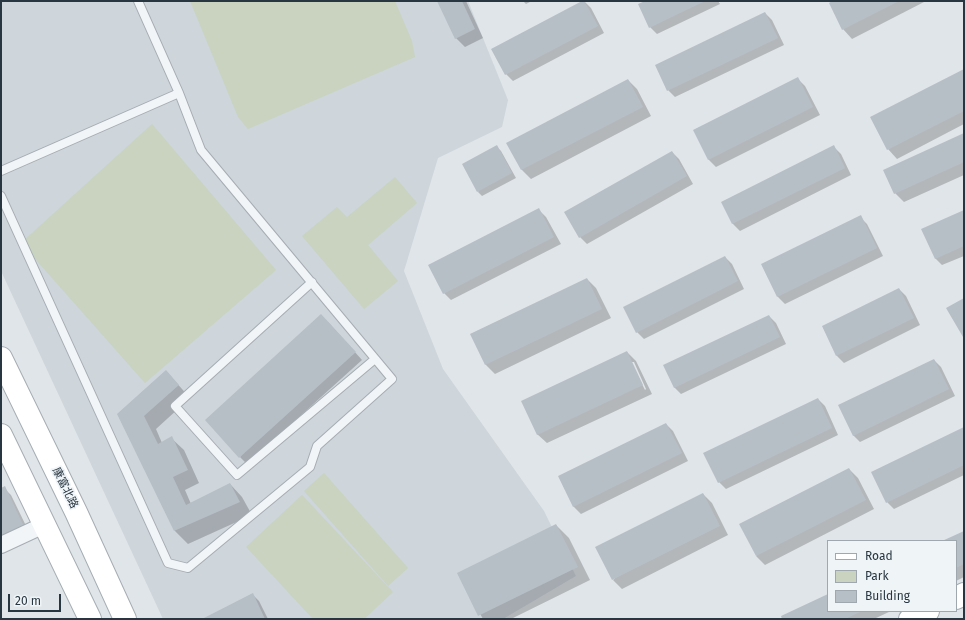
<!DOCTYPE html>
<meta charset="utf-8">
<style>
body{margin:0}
#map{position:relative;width:965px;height:620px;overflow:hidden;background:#e0e5e9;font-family:"Fira Sans",sans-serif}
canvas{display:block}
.frame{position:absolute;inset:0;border:2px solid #283641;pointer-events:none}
.legend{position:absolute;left:827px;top:540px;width:130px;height:72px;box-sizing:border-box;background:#eff4f7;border:1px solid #9fa8ae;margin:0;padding:5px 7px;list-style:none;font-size:12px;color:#283641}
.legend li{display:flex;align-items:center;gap:8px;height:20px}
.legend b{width:20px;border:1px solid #9fa8ae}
.scale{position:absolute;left:8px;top:594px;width:53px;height:18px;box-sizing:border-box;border:2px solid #283641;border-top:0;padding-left:5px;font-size:12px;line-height:14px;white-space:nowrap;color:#283641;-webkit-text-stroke:3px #eff4f7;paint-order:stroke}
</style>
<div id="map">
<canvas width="965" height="620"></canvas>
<div class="frame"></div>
<ul class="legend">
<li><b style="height:5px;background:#fff"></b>Road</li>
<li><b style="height:11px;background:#c9d3c0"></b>Park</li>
<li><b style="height:11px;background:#b7bfc6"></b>Building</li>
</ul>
<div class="scale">20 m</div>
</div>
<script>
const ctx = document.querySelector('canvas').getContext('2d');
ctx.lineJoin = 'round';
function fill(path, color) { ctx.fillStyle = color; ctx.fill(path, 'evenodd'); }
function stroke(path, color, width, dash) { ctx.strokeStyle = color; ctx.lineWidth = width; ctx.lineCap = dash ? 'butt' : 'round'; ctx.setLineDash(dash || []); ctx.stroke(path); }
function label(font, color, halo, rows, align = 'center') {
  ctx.font = font + ' "Fira Sans","Noto Sans SC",sans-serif'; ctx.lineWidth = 3.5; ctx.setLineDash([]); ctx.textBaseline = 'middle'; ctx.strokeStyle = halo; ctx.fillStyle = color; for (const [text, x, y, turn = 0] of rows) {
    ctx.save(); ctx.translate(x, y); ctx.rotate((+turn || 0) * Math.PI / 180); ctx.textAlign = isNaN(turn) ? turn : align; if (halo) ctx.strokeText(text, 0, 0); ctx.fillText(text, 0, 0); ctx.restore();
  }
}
fill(new Path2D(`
 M1,1H468L508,100L502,127L438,158L404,271L443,369L544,511L576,576L503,619H163L1,271Z`), '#ced5db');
fill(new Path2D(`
 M190,1H395L412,41L415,57L248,129L238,117Z
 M152,124L276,270L145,383L21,243Z
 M395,177L417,203L368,245L398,281L364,309L302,236L337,207L347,217Z
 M324,473L408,568L388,586L304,491Z
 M302,495L393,592L364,619H313L246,547Z`), '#c9d3c0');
fill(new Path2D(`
 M438,1H466L483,38L465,47L456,38Z
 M523,1H532L526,4Z
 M584,1L591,8L604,33L513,81L506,74Z
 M647,1H718L720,4L657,34L650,27Z
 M835,1H926L852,39L843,29L830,3Z
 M765,13L772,20L784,45L675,97L668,90Z
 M964,70V124L897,159L888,149Z
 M798,79L805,86L820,115L716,167L709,160L694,130Z
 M628,80L637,89L651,116L531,179L522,170L508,143Z
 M964,134V175L904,202L895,193Z
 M497,147L501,151L516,178L482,196L478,192Z
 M834,147L841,154L851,175L740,231L733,224L722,202Z
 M672,152L679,159L693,184L587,244L580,237Z
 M539,210L546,217L561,244L451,300L444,293Z
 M964,211V256L942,265L935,258Z
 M860,217L867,224L883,256L785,304L778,297L762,265Z
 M725,257L732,264L744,289L644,339L637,332Z
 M587,279L596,288L611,318L495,374L486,365L471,334Z
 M899,289L906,296L920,325L844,363L837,356L823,327Z
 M769,316L776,323L786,344L681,394L674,387Z
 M328,322L362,360L247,464L240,457Z
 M627,352L636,361L652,394L547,443L537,434ZM631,362H634L646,389L645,390Z
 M934,360L941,367L955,396L860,442L853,435Z
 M166,371L190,398L156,429L162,443L171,438L184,450L199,483L185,490L191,504L230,484L242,497L252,515L188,544L175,531L118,414Z
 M818,399L825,406L838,435L726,489L719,482Z
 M666,424L673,431L688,461L581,514L574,507L559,477Z
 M964,428V475L894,509L887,502Z
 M849,469L858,478L874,509L765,565L756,556Z
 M4,488L11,495L30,534L1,547V489Z
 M703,494L712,503L728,535L622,589L613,580Z
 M556,525L569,538L590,580L511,619H483L458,574Z
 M964,532V577L956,581V541H945Z
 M252,594L259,601L268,619H204Z
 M828,595V611H891L874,619H783Z`), '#0003');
fill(new Path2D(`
 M437,1H462L475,29L455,39Z
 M582,1H584L598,26L505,75L491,49Z
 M645,1H705L649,28L638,4Z
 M832,1H899L842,30L829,3Z
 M765,12L778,38L667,91L655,65Z
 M964,69V111L887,150L870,117Z
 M798,77L813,107L708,160L693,130Z
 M628,79L643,107L521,170L506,143Z
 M964,133V162L894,194L883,170Z
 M497,145L512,173L477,192L462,164Z
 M834,145L845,168L732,224L721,202Z
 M672,151L687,176L579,238L564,212Z
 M539,208L554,237L443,294L428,265Z
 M964,210V246L935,259L921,229Z
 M861,215L877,248L777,297L761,264Z
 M725,256L738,281L636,333L623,307Z
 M587,278L602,309L485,365L470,334Z
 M899,288L914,318L836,356L822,326Z
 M964,298V336L963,337L946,308Z
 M321,314L356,352L239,458L205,420Z
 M769,315L780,337L674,388L663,365Z
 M627,351L643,385L537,435L521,401Z
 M934,359L949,389L853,436L838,405Z
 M166,370L179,385L144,416L158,444L172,436L188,470L173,477L186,505L230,483L240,502L174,531L117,414Z
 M818,398L832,428L718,483L703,453Z
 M666,423L682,453L573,507L558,476Z
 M964,427V465L886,503L871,472Z
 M849,468L866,500L756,556L739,524Z
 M5,486L24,527L1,537V488Z
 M703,493L720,526L612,580L595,547Z
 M556,524L578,567L478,616L457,573Z
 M964,531V564L956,568V541H942Z
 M253,593L265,619H202Z
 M828,594V611H862L845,619H782L781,616Z`), '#b7bfc6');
const service = new Path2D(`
 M1,171L179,93L138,1
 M1,196L168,563L188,568L310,467L317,446L392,379L201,150L179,93
 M312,282L175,406L237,475L375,359`);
const minor = new Path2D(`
 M1,545L44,525`);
const secondary = new Path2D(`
 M1,358L76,512L125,619
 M1,435L90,619
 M956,598L964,594
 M910,619L928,611`);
stroke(service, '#a5adb3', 10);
stroke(minor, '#a5adb3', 18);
stroke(secondary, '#a5adb3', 24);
stroke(service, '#f2f5f7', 8);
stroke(minor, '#f2f5f7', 16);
stroke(secondary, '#fff', 22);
label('11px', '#283641', '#eff4f7', [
 ["康富北路",65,488,64]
]);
</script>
